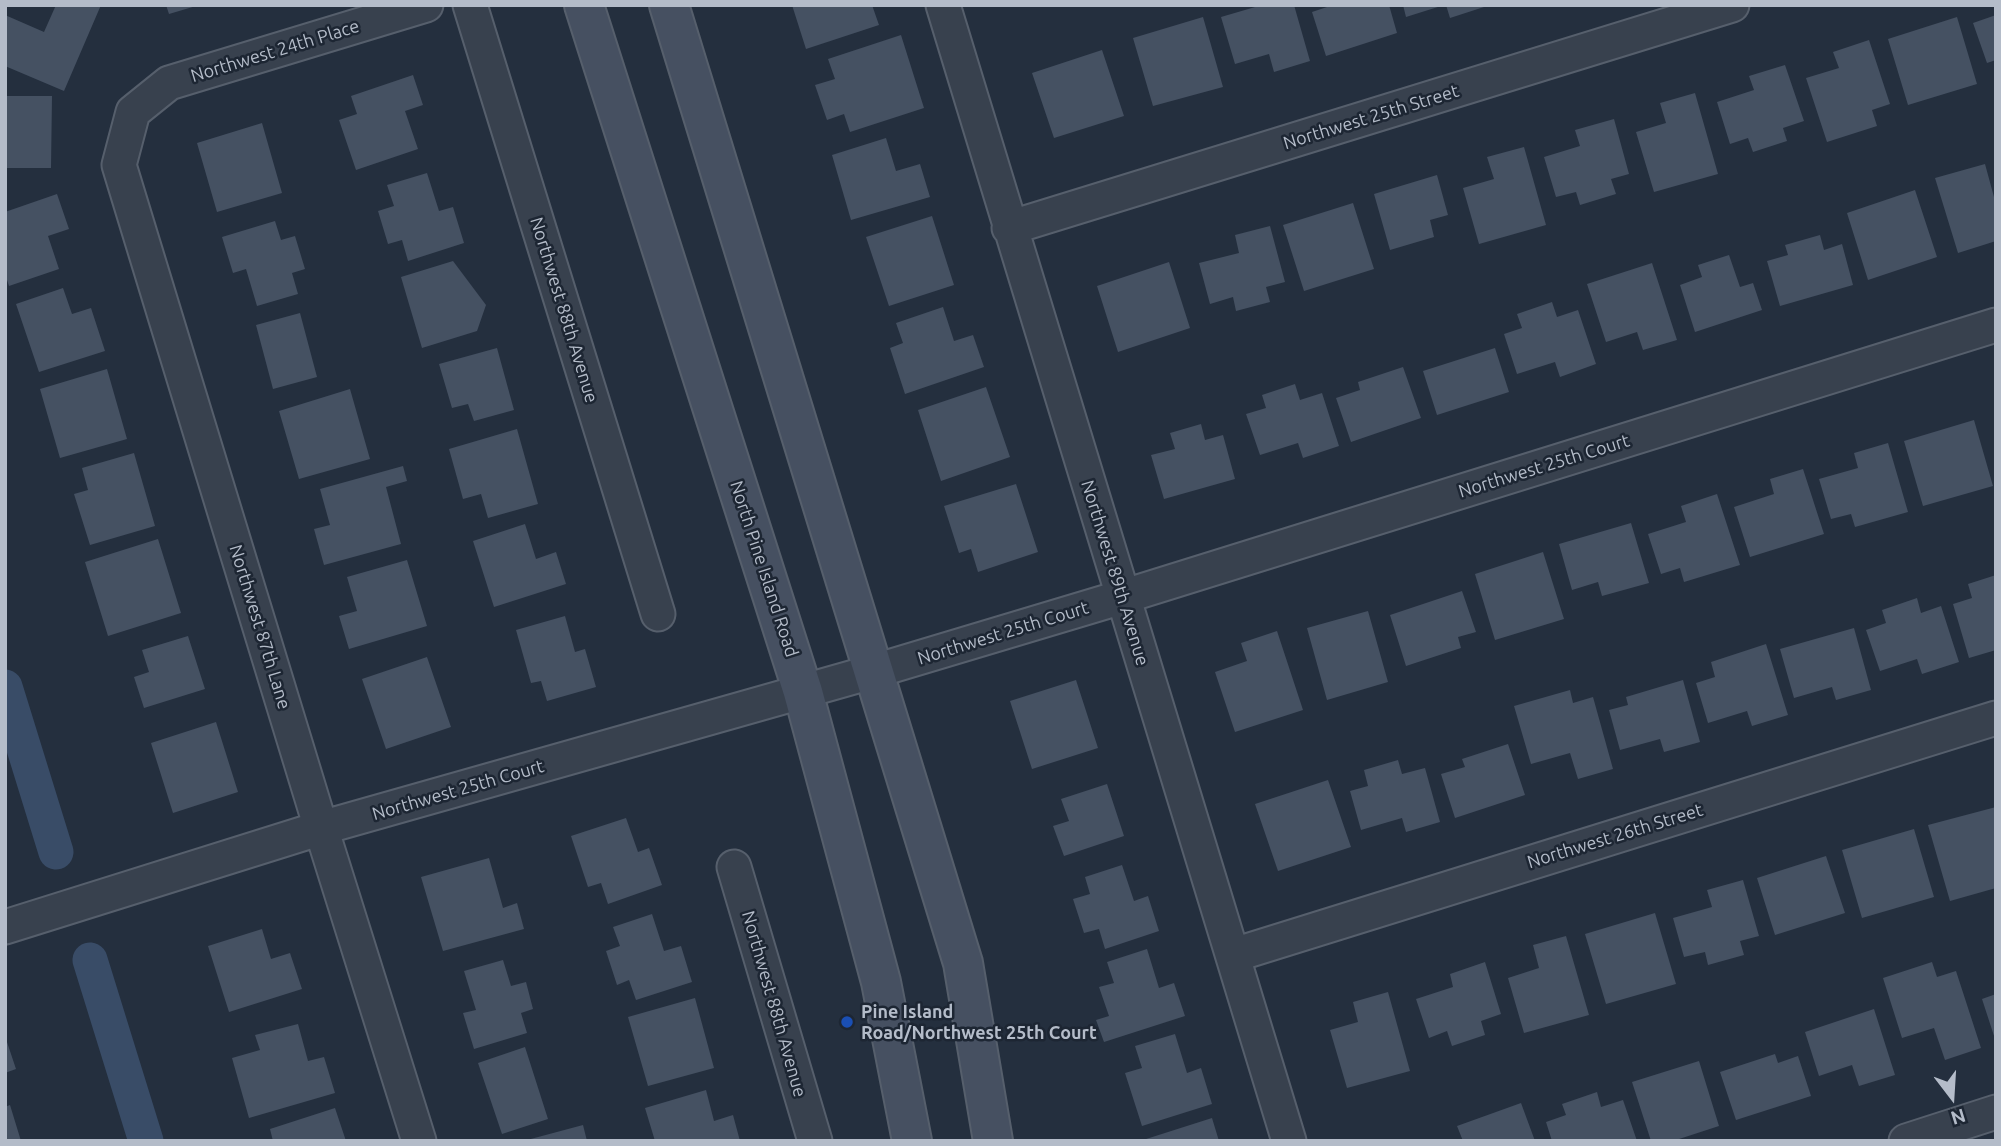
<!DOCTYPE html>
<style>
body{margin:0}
#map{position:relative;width:2001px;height:1146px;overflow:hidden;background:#242f3e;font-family:Ubuntu,sans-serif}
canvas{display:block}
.frame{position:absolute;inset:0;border:7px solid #b4bcc9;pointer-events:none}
.north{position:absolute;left:1917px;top:1062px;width:70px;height:70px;-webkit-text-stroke:5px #1d2633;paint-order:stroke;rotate:163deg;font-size:19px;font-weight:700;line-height:28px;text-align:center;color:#b4bcc9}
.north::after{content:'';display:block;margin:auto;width:24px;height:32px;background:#b4bcc9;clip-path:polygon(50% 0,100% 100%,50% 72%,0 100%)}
</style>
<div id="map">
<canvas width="2001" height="1146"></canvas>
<div class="frame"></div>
<div class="north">N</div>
</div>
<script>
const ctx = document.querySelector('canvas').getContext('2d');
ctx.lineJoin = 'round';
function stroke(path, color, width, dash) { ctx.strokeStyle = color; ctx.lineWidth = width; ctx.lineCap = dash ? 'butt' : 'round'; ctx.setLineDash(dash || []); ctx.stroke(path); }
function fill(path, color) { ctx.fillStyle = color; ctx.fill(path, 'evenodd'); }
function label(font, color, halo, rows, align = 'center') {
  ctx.font = font + ' Ubuntu,sans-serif'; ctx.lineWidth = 5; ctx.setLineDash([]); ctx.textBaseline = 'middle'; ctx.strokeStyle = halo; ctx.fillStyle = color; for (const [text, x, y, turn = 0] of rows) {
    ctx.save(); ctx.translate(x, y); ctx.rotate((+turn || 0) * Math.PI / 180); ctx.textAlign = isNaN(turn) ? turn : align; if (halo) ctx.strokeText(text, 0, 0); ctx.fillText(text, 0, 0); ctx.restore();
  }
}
stroke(new Path2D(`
 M5,687L56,852
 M90,960L146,1141`), '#394c67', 35);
fill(new Path2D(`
 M56,5H101L64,91L5,66V15L44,32Z
 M166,5H196V6L169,14Z
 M792,5H872L879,25L806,49Z
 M1262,5H1294L1310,61L1274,72L1269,54L1235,64L1221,17Z
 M1333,5H1389L1397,33L1326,56L1312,12Z
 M1403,5H1441V6L1406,17Z
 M1446,5H1483L1484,7L1450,18Z
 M1996,15V60L1987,63L1973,23Z
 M1203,17L1223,87L1153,106L1133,38Z
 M1957,17L1977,84L1908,105L1888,39Z
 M901,35L924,108L850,132L844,114L827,120L815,85L835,79L828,59Z
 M1869,40L1890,104L1872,110L1877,126L1827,142L1806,78L1839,68L1833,52Z
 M1102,50L1124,116L1054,138L1032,73Z
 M1785,65L1804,121L1783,128L1787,141L1753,152L1748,138L1730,144L1717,102L1754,90L1749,76Z
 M413,75L423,105L405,111L418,149L356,170L339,120L357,114L351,96Z
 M1695,93L1718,174L1654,192L1636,132L1666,123L1660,103Z
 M5,96H52L51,168H5Z
 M1614,119L1629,174L1611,179L1616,194L1580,205L1576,192L1556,197L1544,157L1580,146L1575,130Z
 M262,123L282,193L217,212L197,143Z
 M886,138L896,171L920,164L930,197L851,220L832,155Z
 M1524,147L1546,225L1479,244L1463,188L1494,179L1487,157Z
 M1985,164L1994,197L1996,196V241L1958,253L1935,178Z
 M427,173L439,211L453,207L464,243L408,261L402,240L388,244L378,211L394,206L387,185Z
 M1437,175L1448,215L1430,220L1434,237L1390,250L1374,194Z
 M1915,190L1937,257L1868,280L1847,213Z
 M57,194L69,229L48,236L59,269L9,286L5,274V212Z
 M1353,203L1374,269L1304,291L1283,225Z
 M932,216L954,285L889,306L866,237Z
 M275,221L281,240L295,236L305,269L292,273L298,294L257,306L246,269L233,273L222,237Z
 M1270,226L1285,282L1266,287L1270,302L1236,311L1233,297L1210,304L1199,263L1239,253L1235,235Z
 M1820,235L1824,250L1842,244L1853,285L1780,306L1767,261L1788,255L1785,245Z
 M1729,255L1740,287L1753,283L1762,310L1695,332L1680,285L1702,277L1698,265Z
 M453,261L486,305L477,331L422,348L401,277Z
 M1169,262L1190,328L1118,352L1097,286Z
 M1652,263L1677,340L1643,350L1637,332L1606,342L1587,284Z
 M63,288L72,314L91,308L105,351L39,372L16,304Z
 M1552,302L1557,317L1578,310L1596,364L1560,377L1555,362L1517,374L1504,334L1522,328L1517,314Z
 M943,307L954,341L973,335L984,367L905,394L890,348L903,343L896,323Z
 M300,313L317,377L273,389L256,325Z
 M497,348L514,410L474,421L468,404L452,408L439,364Z
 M1495,348L1509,392L1437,415L1423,371Z
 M1403,367L1421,418L1351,442L1336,398L1360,390L1358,382Z
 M107,369L127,439L60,458L40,389Z
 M1295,384L1300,400L1322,393L1339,446L1303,458L1298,443L1260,455L1246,414L1266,408L1262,395Z
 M986,387L1010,457L941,481L918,410Z
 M350,389L370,459L299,479L279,411Z
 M1974,420L1993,486L1923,506L1904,441Z
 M1201,424L1205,440L1223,435L1235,479L1164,499L1151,455L1175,449L1170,433Z
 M517,429L538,504L488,518L481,494L463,499L449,449Z
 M1888,443L1908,512L1855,527L1851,514L1831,519L1819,479L1858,468L1854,453Z
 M134,453L155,526L90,545L74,494L88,490L82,468Z
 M403,466L407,481L386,487L401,544L324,565L314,529L330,525L320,489Z
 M1803,469L1824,534L1750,557L1734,507L1774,494L1770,479Z
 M1016,484L1038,552L978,572L971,549L959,553L944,506Z
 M1717,494L1740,565L1684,582L1680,568L1661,574L1648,534L1686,522L1681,506Z
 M1631,523L1649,583L1602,596L1598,582L1572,590L1559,544Z
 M525,524L536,559L556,552L566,584L494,607L473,541Z
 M158,539L181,613L108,636L85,562Z
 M1543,552L1564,619L1495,640L1475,574Z
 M407,560L427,626L349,649L339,616L357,611L347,577Z
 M1996,575V650L1969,658L1953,604L1972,598L1968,584Z
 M1462,591L1476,632L1458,637L1461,648L1406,666L1390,615Z
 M1917,598L1921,613L1941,606L1959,662L1922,674L1917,659L1880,671L1866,630L1886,623L1882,610Z
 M1368,611L1388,682L1327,700L1307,628Z
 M565,616L575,652L585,649L596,687L547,701L541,681L531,683L516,630Z
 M1854,628L1871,690L1836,700L1832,687L1794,698L1780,649Z
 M1277,631L1303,710L1235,732L1215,672L1247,661L1241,643Z
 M188,636L205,689L144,708L134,677L149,672L142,650Z
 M1766,644L1788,715L1752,726L1747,711L1708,723L1696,683L1715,677L1711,662Z
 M427,657L451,727L386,749L362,679Z
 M1076,680L1098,748L1032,769L1010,701Z
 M1683,680L1700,742L1664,752L1660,739L1620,750L1609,710L1628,705L1626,697Z
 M1570,690L1573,703L1593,697L1613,769L1578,779L1570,753L1531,764L1514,706Z
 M216,722L238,792L173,813L151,743Z
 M1508,744L1525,795L1455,818L1441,774L1465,767L1462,759Z
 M1398,760L1402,774L1425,768L1440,822L1406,832L1402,818L1361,830L1350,791L1368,786L1364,770Z
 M1328,780L1351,847L1278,871L1255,804Z
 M1107,784L1124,836L1064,856L1053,826L1069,821L1061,799Z
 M1996,807V888L1950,901L1928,825Z
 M626,818L638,852L649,848L662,885L608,904L601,883L588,887L571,836Z
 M1914,829L1934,897L1862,918L1842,850Z
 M1826,856L1845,913L1775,935L1757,878Z
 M489,858L503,908L517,903L524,929L443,951L421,877Z
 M1122,865L1134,901L1148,896L1159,931L1105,949L1099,929L1084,933L1073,899L1090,894L1085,877Z
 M1743,880L1759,936L1740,941L1744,955L1708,965L1705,952L1684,957L1673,918L1712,907L1707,890Z
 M1655,913L1676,984L1606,1004L1585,934Z
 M652,914L664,951L681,946L692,982L636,1000L629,980L617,985L606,951L620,946L613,927Z
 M262,929L271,959L290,953L302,989L229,1012L208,946Z
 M1566,936L1589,1015L1524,1033L1508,978L1539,968L1533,945Z
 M1147,949L1159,988L1174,983L1185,1016L1104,1042L1096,1020L1109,1016L1099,987L1114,983L1107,962Z
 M503,960L511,986L526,982L533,1009L521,1013L527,1033L474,1049L463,1013L476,1010L464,971Z
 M1485,962L1501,1014L1481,1021L1485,1035L1452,1046L1447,1031L1429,1038L1416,999L1453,987L1450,974Z
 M1932,962L1937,977L1956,971L1981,1048L1945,1060L1934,1028L1902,1038L1883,978Z
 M1388,992L1410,1071L1347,1088L1330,1030L1358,1022L1353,1002Z
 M1996,994V1039H1995L1982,999Z
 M695,998L714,1068L648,1086L628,1017Z
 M1874,1009L1895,1075L1859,1086L1852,1065L1819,1076L1805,1032Z
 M298,1024L308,1061L324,1057L335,1093L249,1118L232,1058L260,1050L255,1035Z
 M1175,1034L1187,1073L1201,1068L1212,1104L1142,1126L1125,1073L1142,1068L1135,1046Z
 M5,1036L16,1069L5,1073Z
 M525,1047L548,1119L502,1134L478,1063Z
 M1775,1054L1778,1063L1798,1056L1811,1096L1736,1120L1720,1072Z
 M1699,1061L1719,1126L1673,1141H1651L1632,1082Z
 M706,1090L714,1121L733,1115L740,1141H655L645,1108Z
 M1597,1092L1601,1107L1623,1100L1637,1141H1552L1546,1122L1566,1115L1562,1104Z
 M1521,1103L1535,1141H1463L1457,1126Z
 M10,1105L21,1141H5V1107Z
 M335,1108L346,1141H273L270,1129Z
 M1212,1118L1219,1141H1144L1143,1140Z
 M583,1125L587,1141H527V1140Z`), '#455162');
const minor = new Path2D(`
 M470,5L658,614
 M943,5L1289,1141
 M1009,228L1732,5
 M734,867L815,1141
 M5,927L321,828L875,671L1122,597L1996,325
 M1234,955L1996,718
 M419,1141L321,828L119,165L133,112L169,83L426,5
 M1906,1141L1996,1112`);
const secondary = new Path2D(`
 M584,5L803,692L881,982L912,1141
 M669,5L963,963L993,1141`);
stroke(minor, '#565f6c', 37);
stroke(secondary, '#565f6c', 42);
stroke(minor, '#38414e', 33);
stroke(secondary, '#465061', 38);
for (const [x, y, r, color] of [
 [847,1022,7,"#1a4fb4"]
]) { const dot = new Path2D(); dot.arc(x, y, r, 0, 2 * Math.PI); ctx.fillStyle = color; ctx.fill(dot); stroke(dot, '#1d2633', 2.5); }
label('18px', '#b4bcc9', '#1d2633', [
 ["Northwest 24th Place",275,51,-17],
 ["Northwest 25th Street",1371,117,-17],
 ["Northwest 88th Avenue",564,310,73],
 ["Northwest 25th Court",1544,466,-17],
 ["North Pine Island Road",764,569,72],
 ["Northwest 89th Avenue",1115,573,73],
 ["Northwest 87th Lane",260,627,73],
 ["Northwest 25th Court",1003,633,-17],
 ["Northwest 25th Court",458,790,-16],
 ["Northwest 26th Street",1615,836,-17],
 ["Northwest 88th Avenue",774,1004,74]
]);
label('bold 18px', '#b4bcc9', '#1d2633', [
 ["Pine Island",861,1012],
 ["Road/Northwest 25th Court",861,1033]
], 'left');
</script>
